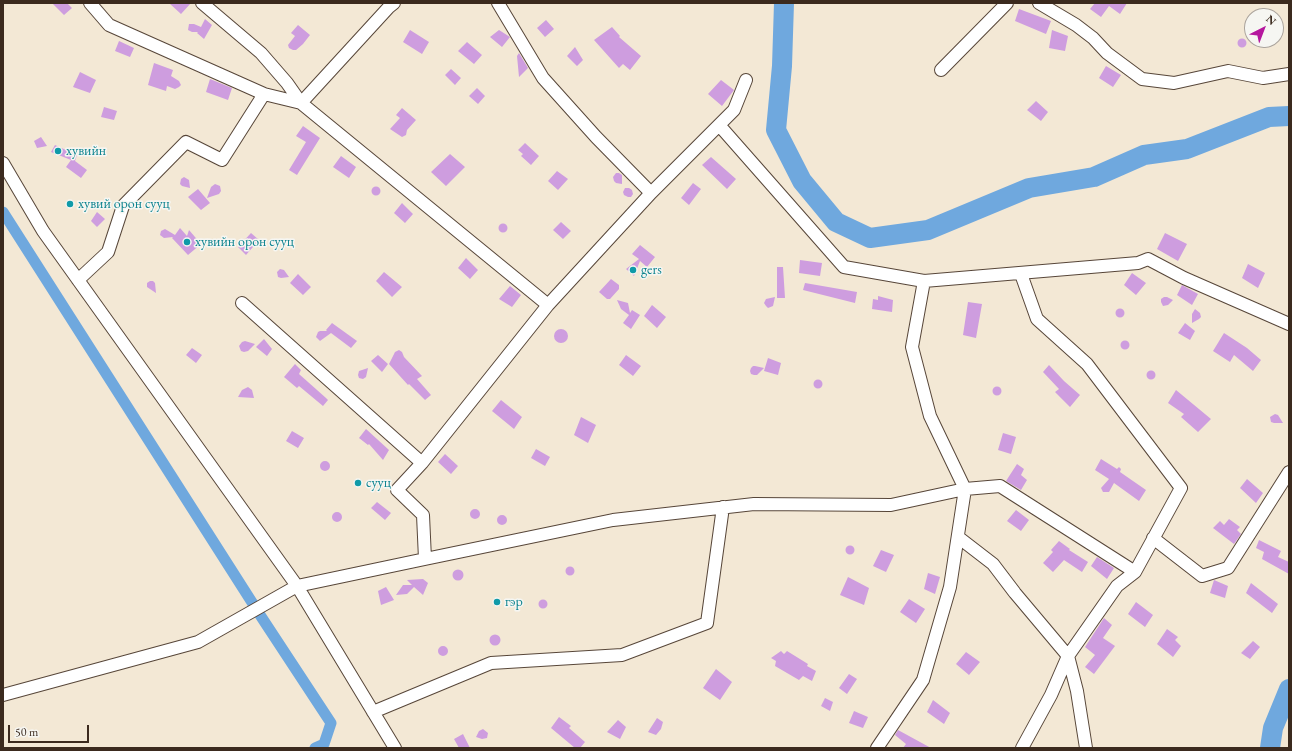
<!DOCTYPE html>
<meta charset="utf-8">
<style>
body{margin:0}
#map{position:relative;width:1292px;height:751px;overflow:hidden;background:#f3e8d5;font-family:"EB Garamond",serif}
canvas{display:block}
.frame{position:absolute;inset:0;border:4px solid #3b2a1e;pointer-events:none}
.north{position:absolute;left:1244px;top:8px;width:40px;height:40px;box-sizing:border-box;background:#f6f6f2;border:1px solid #aba49d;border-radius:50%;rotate:42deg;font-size:11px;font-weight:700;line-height:16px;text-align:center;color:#3b2a1e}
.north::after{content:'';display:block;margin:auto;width:14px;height:18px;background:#b5179e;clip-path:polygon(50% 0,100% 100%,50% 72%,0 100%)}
.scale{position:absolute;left:8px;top:725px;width:81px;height:18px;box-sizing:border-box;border:2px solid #3b2a1e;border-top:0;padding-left:5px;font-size:12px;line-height:14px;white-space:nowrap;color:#3b2a1e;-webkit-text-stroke:3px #f6f6f2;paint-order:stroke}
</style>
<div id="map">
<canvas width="1292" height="751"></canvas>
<div class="frame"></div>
<div class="north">N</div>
<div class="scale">50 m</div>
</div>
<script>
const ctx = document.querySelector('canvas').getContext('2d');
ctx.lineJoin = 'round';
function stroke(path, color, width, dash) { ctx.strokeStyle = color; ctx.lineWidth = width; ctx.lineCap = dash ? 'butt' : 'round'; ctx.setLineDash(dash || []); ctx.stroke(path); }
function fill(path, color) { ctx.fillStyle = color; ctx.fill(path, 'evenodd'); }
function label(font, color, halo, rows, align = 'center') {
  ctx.font = font + ' "EB Garamond",serif'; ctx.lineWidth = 3; ctx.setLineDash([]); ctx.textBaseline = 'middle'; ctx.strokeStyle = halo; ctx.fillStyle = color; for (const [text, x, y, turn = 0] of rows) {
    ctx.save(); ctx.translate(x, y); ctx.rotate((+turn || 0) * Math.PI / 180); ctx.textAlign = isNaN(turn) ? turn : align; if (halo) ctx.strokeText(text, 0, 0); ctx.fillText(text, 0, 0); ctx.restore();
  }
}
stroke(new Path2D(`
 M3,212L262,618L331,723L324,744L315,748`), '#6fa8de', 11);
stroke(new Path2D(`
 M784,3L782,66L776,130L802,181L836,222L870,238L928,230L1029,188L1094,177L1144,155L1187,149L1269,117L1289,116
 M1270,748L1273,728L1289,689`), '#6fa8de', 20);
fill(new Path2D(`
 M52,3H67L72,8L64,15Z
 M169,3H191L181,14Z
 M1095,3H1127L1120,14L1109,6L1101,17L1090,9Z
 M1019,9L1051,21L1046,34L1015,21Z
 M205,19L212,25L204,39L197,33L198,32H192L188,30L189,24H194L201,27Z
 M546,20L554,29L545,37L537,28Z
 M298,25L310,35L303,44L296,50H293L289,48L288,45L295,36L291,33Z
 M612,27L620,36L619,37L641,56L630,70L623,64L619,68L594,40Z
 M410,30L429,42L422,54L403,42Z
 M499,30L510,37L502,47L490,37Z
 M1052,30L1068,36L1065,51L1049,48Z
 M1237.5 43a4.5 4.5 0 1 1 9 0a4.5 4.5 0 1 1-9 0Z
 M119,41L134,48L130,57L115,51Z
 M467,42L482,55L474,64L458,51Z
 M575,47L583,60L577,66L567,56Z
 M519,53L528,68L519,77L517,56Z
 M154,63L173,70L171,76L179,81L181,85L179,87L175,89L167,86L166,91L148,85Z
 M1106,66L1121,75L1113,87L1099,78Z
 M451,69L461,78L455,85L445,75Z
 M80,72L96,80L90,93L73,87Z
 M210,79L232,88L228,100L206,92Z
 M721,80L734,90L722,106L708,94Z
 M477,88L485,96L478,104L469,96Z
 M1036,101L1048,112L1041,121L1027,110Z
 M104,107L117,111L114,120L101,117Z
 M402,108L416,120L407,130L406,135L402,137L390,129L400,118L396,115Z
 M303,126L320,138L297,175L289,170L306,142L296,136Z
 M41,137L47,146L37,148L34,141Z
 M525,143L539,156L531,165L521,156L523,154L518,150Z
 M55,145L77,155L75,161L87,170L81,178L66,167L71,160L51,152Z
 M450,154L465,167L446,186L431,172Z
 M341,156L356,167L349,178L333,167Z
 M711,157L736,179L727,189L702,165Z
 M557,171L568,179L558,190L548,181Z
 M616,173H619L622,175V184L616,183L614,181L613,177Z
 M184,177L189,180L190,188L182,186L180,184L181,179Z
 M693,183L701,189L689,205L681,198Z
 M215,184L220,186L221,191L219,194L207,198L211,187Z
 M371.5 191a4.5 4.5 0 1 1 9 0a4.5 4.5 0 1 1-9 0Z
 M625,188H629L632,190L633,194L631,197H628L624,195L623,192Z
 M198,189L210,203L201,210L188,197Z
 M402,203L413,214L405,223L394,213Z
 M97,212L105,219L97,227L91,221Z
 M561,222L571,231L563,239L553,230Z
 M498.5 228a4.5 4.5 0 1 1 9 0a4.5 4.5 0 1 1-9 0Z
 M180,228L187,236L189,230L201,244L188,255L172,238L173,237L164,238L160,235L161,231L165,229L175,235Z
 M251,233L259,240L246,255L238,247Z
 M1165,233L1187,244L1178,261L1157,249Z
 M640,245L655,257L647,267L640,261L634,276L626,269L639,259L632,254Z
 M466,258L478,270L470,279L458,268Z
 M800,260L822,263L820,276L799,273Z
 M1248,264L1265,273L1258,288L1242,278Z
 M777,267H783L785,298H777Z
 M280,269L284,270L289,277L281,278L278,277L277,272Z
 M384,272L402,287L392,297L376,281Z
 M1132,273L1146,283L1136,295L1124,285Z
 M298,274L311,287L303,295L290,283Z
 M611,279L619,285V289L610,299H607L599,292Z
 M150,281H153L155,283L156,293L147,287V283Z
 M805,283L857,292L855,303L803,290Z
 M1182,285L1198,294L1192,305L1177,295Z
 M510,286L521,295L512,307L499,299Z
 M878,296L893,300L892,312L872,309L873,299L878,300Z
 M775,297L773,306L768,308L766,306L764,303L766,299Z
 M1164,297H1167L1173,300L1168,305L1163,306L1161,302V299Z
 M617,300L628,303L630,313L632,310L640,315L631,329L623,323L629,315L621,309Z
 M968,302L982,304L976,338L963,335Z
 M652,305L666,317L657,328L644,316Z
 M1115.5 313a4.5 4.5 0 1 1 9 0a4.5 4.5 0 1 1-9 0Z
 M1195,309L1200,313L1201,317L1199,319L1192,323V314Z
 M332,323L357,341L351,348L331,333L320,341L316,337L318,332L320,331H327L326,330Z
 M1185,323L1195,331L1190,340L1178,333Z
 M554 336a7 7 0 1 1 14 0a7 7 0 1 1-14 0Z
 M1224,333L1247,348L1261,360L1253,371L1234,355L1230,362L1213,351Z
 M264,339L272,349L267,356L256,347Z
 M1120.5 345a4.5 4.5 0 1 1 9 0a4.5 4.5 0 1 1-9 0Z
 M245,341L255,344L248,351L244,352L241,351L239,346L242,342Z
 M192,348L202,355L196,363L186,355Z
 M399,350L402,352L404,357L422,376L417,379L431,395L425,400L409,384L408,385L389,364L395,352Z
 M378,355L388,364L382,372L371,361Z
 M626,355L641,366L633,376L619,365Z
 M768,358L781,363L778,375L764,371Z
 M295,364L301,370L299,374L326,398L328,400L323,406L299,386L297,388L284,377Z
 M1049,365L1064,381L1080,395L1070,407L1055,392L1059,389L1043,372Z
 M753,366H755L764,368L757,375H754L751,374L750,371L751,368Z
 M368,368L366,377L363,379L359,378L358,375L359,371Z
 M1146.5 375a4.5 4.5 0 1 1 9 0a4.5 4.5 0 1 1-9 0Z
 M813.5 384a4.5 4.5 0 1 1 9 0a4.5 4.5 0 1 1-9 0Z
 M992.5 391a4.5 4.5 0 1 1 9 0a4.5 4.5 0 1 1-9 0Z
 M248,387L252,390L254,398L238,397L242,390Z
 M1176,390L1211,419L1198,432L1181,417L1184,414L1168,403Z
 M501,400L522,417L514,429L492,411Z
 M1275,414L1278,415L1283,423H1274L1271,422L1270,417Z
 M581,417L596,425L588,443L574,435Z
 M366,429L389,450L383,460L369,444L368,445L359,438Z
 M292,431L304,438L298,448L286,441Z
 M1003,433L1016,437L1011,454L998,450Z
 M536,449L550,457L545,466L531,458Z
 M445,454L458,466L451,474L438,462Z
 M1101,459L1117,469L1119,467L1121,469L1120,472L1146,490L1139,501L1114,483L1109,492H1103L1101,488L1109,479L1095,470Z
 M320 466a5 5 0 1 1 10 0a5 5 0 1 1-10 0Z
 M1017,464L1024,469L1021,475L1027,480L1021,490L1006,481Z
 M1247,479L1263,493L1256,503L1240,488Z
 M377,502L391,513L385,520L371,508Z
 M470 514a5 5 0 1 1 10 0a5 5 0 1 1-10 0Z
 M1016,510L1029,520L1021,531L1007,521Z
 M332 517a5 5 0 1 1 10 0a5 5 0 1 1-10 0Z
 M497 520a5 5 0 1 1 10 0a5 5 0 1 1-10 0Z
 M1229,519L1240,527L1237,530L1241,534L1234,544L1213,528L1220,521L1224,525Z
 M1259,540L1281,551L1278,557L1289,562V574L1262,559L1264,552L1256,548Z
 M1059,541L1070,549L1069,550L1088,562L1082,572L1064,560L1053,572L1043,563L1053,552L1051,550Z
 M845.5 550a4.5 4.5 0 1 1 9 0a4.5 4.5 0 1 1-9 0Z
 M881,550L894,555L886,572L873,566Z
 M1097,557L1114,568L1107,579L1091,566Z
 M565.5 571a4.5 4.5 0 1 1 9 0a4.5 4.5 0 1 1-9 0Z
 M452.5 575a5.5 5.5 0 1 1 11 0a5.5 5.5 0 1 1-11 0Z
 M928,573L940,577L935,594L924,589Z
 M848,577L869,588L864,605L840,595Z
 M423,579L428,583L423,595L414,587L407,594L396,595L403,585H412L407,580Z
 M1214,580L1228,586L1225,598L1210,593Z
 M1251,583L1278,604L1272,613L1246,593Z
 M386,587L394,600L381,605L378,591Z
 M909,599L925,609L916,623L900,612Z
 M538.5 604a4.5 4.5 0 1 1 9 0a4.5 4.5 0 1 1-9 0Z
 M1136,602L1153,615L1145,627L1128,614Z
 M1104,618L1112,625L1103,638L1115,646L1094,674L1085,667L1095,655L1085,647Z
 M1167,629L1178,637L1175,640L1181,646L1173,657L1157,644Z
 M489.5 640a5.5 5.5 0 1 1 11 0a5.5 5.5 0 1 1-11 0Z
 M1253,641L1260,647L1250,659L1241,653Z
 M438 651a5 5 0 1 1 10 0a5 5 0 1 1-10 0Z
 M781,651L784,654L787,651L808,664L807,666L816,671L812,681L803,676L799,680L775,666L776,661L771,658Z
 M966,652L980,662L969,675L956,664Z
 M716,669L732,682L720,700L703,688Z
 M849,674L857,679L847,694L839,688Z
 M825,698L833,702L830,711L821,706Z
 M933,700L950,713L944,724L927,712Z
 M854,711L868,717L863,728L849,723Z
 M559,717L571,726L569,728L585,742L580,748H575L551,728Z
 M657,718L663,722L661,729L656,735L648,732Z
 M618,720L626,727L620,739L607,732Z
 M483,729L488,733L487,738L482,739L476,737L479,731Z
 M898,730L931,748H903L906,744L895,735Z
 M463,734L470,748H459L454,739Z`), '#ce9ddf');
const street = new Path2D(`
 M90,3L109,25L264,94L301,103
 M202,3L261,53L287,83L301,103L548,305
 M498,3L543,78L596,137L651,193
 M1039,3L1076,25L1093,38L1107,53L1142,79L1174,83L1228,71L1263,78L1289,74
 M941,70L1007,3
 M301,103L389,7L394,3
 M3,163L43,231L297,586L395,748
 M1021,274L1037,319L1087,364L1181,488L1135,572L1117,586L1068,656L1077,691L1086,748
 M78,280L108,252L123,206L186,142L222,160L264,94
 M924,281L1138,263L1148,259L1184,278L1289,324
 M242,303L422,463
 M958,537L993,564L1015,593L1068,656L1051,695L1022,748
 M1153,538L1202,576L1228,568L1289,472
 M425,559L613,520L754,504L891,505L965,489L930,416L912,347L924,281L844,267L719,125
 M3,695L198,642L297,586L425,559L423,515L397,490L422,463L548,305L651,193L734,110L746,80
 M373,712L491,663L622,655L707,623L723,507
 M877,748L923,680L950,587L965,489L1000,486L1135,572`);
stroke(street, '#574639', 14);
stroke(street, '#fff', 12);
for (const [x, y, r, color] of [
 [58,151,4,"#0f9aa8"],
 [70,204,4,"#0f9aa8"],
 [187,242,4,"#0f9aa8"],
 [633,270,4,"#0f9aa8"],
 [358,483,4,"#0f9aa8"],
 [497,602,4,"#0f9aa8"]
]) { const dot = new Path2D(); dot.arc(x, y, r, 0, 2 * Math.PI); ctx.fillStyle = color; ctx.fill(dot); stroke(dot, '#f6f6f2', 1.5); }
label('14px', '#0d838f', '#f6f6f2', [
 ["хувийн",66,151],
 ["хувий орон сууц",78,204],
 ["хувийн орон сууц",195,242],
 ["gers",641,270],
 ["сууц",366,483],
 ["гэр",505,602]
], 'left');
</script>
